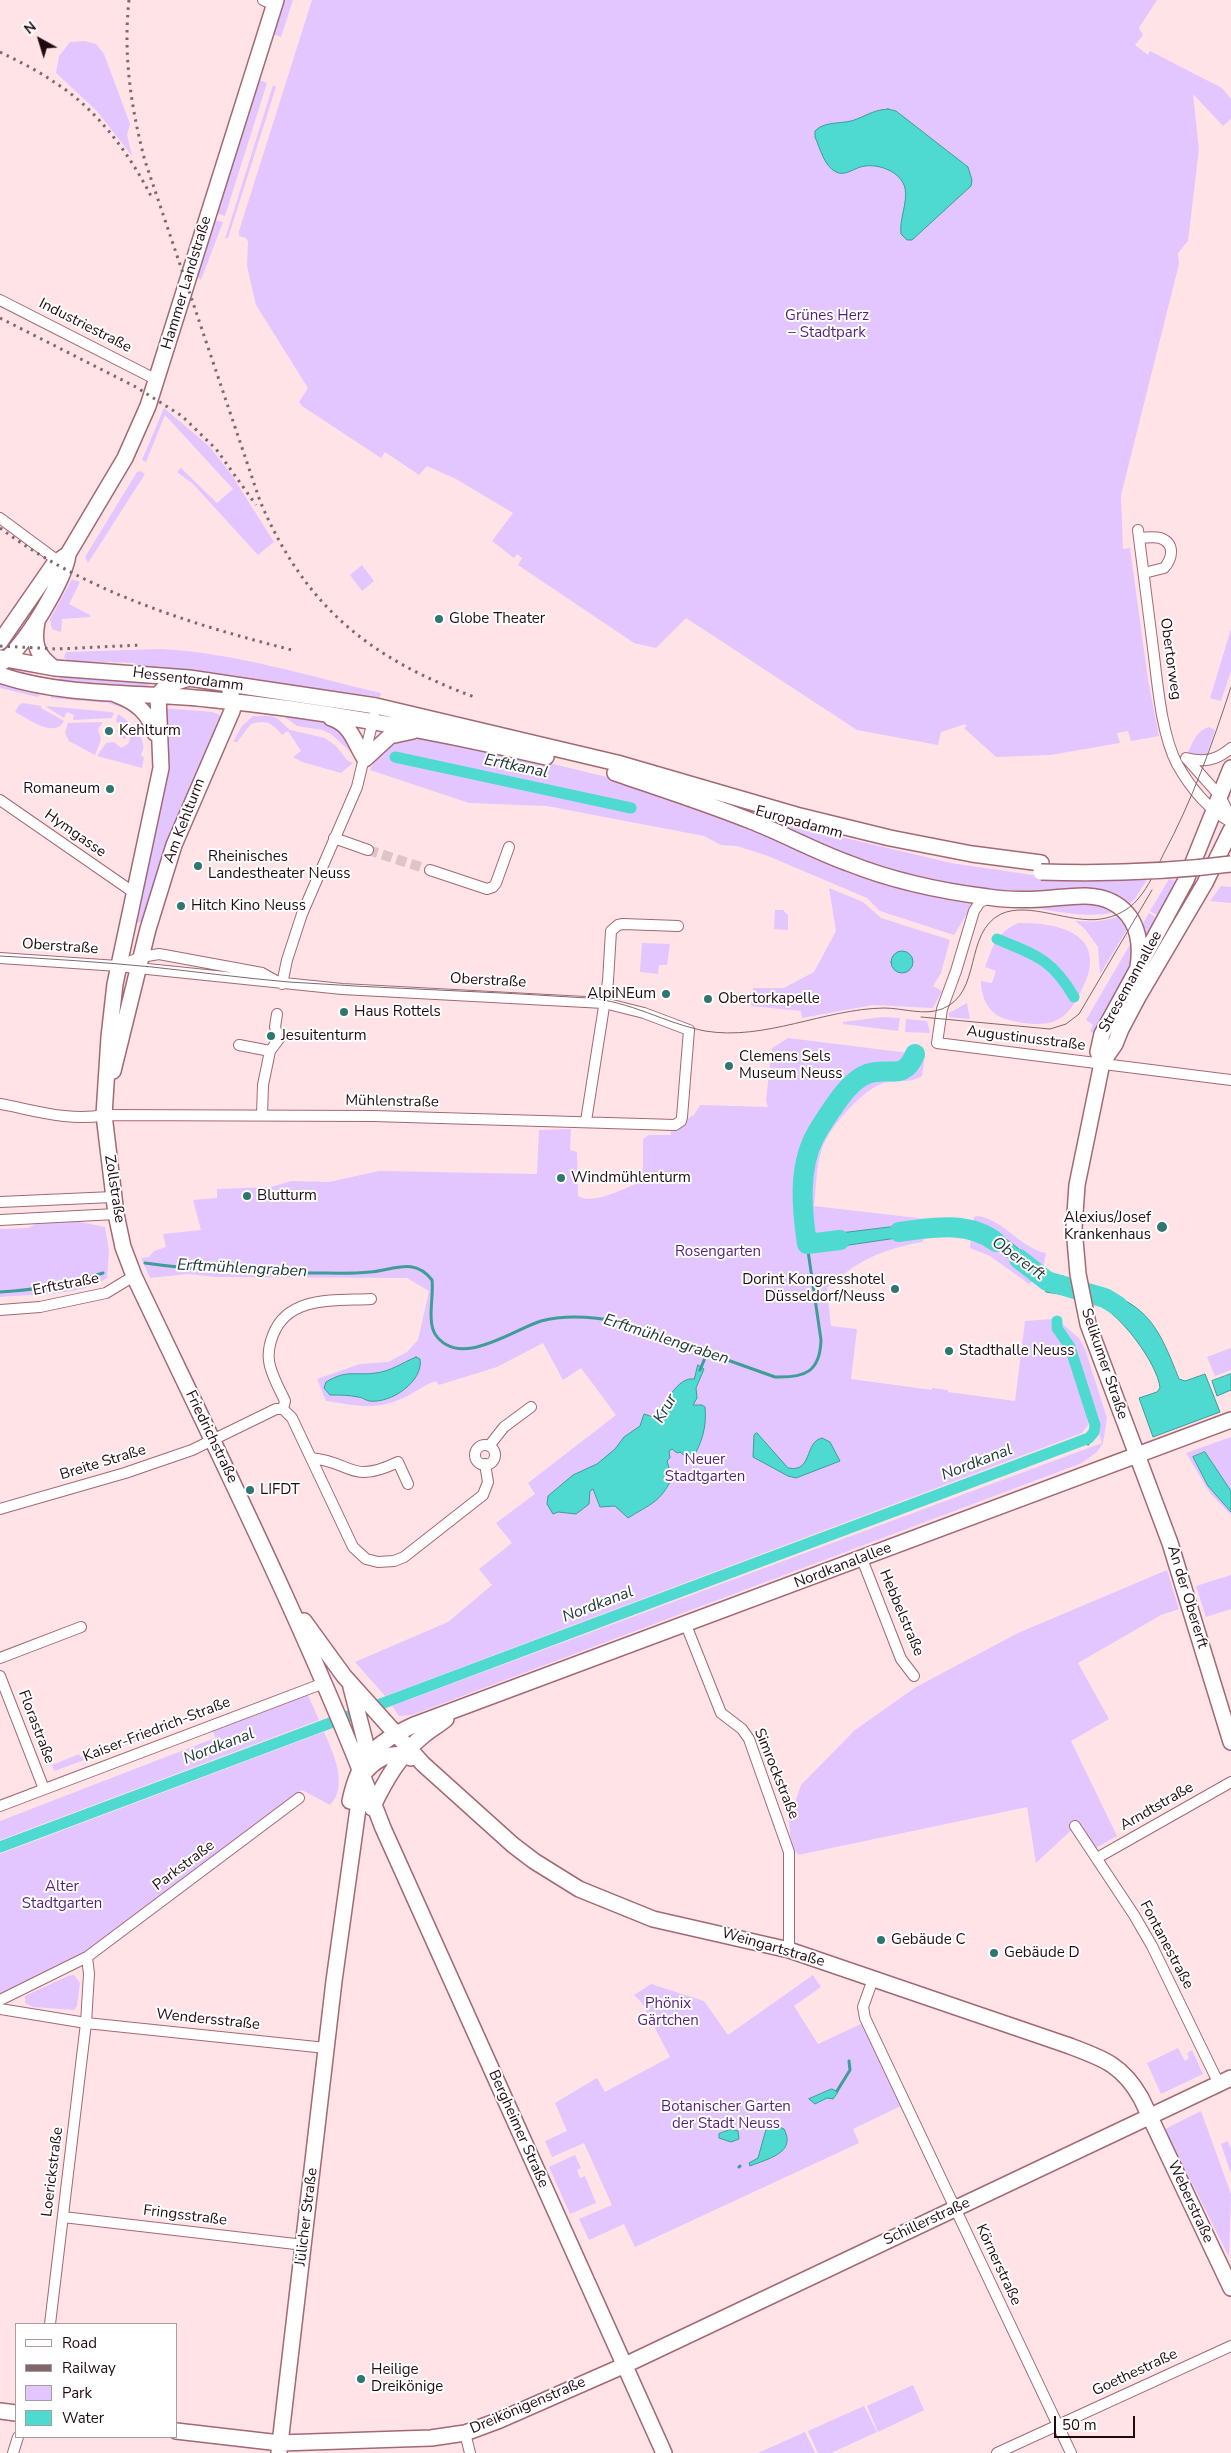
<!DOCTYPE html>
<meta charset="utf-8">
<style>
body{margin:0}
#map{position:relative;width:1231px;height:2453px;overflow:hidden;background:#ffe3e7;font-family:"Nunito Sans",sans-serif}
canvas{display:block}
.legend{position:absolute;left:15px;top:2323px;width:162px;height:115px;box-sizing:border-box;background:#fff;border:1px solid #a69d9f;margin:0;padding:6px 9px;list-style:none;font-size:15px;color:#210b10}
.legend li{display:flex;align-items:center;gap:10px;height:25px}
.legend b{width:25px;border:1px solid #a69d9f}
.north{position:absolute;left:15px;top:15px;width:50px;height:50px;-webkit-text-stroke:4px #fff;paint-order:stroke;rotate:321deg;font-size:14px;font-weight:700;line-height:20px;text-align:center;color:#210b10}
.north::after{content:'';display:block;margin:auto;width:18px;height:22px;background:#210b10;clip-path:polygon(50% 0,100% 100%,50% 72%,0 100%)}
.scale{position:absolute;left:1054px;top:2416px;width:81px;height:22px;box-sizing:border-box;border:2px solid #210b10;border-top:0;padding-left:6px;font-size:15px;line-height:18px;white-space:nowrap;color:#210b10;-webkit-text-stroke:4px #fff;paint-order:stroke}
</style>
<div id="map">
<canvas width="1231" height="2453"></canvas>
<ul class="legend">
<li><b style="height:6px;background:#fff"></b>Road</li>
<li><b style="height:6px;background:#7f676b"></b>Railway</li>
<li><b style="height:14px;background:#e3c6ff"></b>Park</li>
<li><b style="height:14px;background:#4edad0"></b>Water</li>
</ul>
<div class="north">N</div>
<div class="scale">50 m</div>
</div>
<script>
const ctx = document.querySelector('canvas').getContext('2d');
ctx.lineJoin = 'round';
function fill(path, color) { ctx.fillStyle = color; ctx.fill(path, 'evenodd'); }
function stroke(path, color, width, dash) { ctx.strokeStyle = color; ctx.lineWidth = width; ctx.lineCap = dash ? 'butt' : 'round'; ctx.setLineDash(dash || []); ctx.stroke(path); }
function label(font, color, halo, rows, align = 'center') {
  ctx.font = font + ' "Nunito Sans",sans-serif'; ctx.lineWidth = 4; ctx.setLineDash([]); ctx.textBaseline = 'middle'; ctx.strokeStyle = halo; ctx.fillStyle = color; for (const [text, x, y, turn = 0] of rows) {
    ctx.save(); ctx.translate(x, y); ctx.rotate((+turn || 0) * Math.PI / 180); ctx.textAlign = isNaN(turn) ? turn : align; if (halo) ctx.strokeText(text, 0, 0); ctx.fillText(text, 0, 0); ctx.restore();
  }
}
fill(new Path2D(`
 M284,0H293L281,37L273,34Z
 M312,0H1157L1139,28L1143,35L1135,45L1148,55L1150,51L1222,88L1231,99V119L1223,126L1193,94L1199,149L1188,241L1178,253L1179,264L1121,495L1123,549L1130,548L1148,680L1159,736L1131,741L1128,731L1117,733L1120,743L1050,755L996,757L964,728L967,726L965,724L941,732L938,745L857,730L686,618L656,648L634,643L518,565L522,558L517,554L514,558L492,541L513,513L456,479L427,466L419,475L385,452L381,458L302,406L299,402L308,388L256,305L247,266L248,242L246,238L239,236V231Z
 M84,41L96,44L104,54L130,124L127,135L132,156L97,111L56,73L59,56L70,42Z
 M259,80L267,83L225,216L217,213Z
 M273,85L276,87L228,238L225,239Z
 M215,220L223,222L201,280L197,276Z
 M164,408L210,447L231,474L274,542L258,555L193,484L177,472L181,468L217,503L233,489L165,415L146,462L142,460Z
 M140,471L145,474L88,563L85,557L137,472Z
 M362,565L374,581L362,591L350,575Z
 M72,579L80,582L69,604L90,615V617L62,619L61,632L52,629L50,619Z
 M1231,629V671L1221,701L1210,698Z
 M161,649C236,653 308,676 381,693L380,697L135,665V663L68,661L64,657L66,652Z
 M60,673L151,682L146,690L59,681Z
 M0,684L41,693L38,697L0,688Z
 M51,694L109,699L131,707L127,709L108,703L51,698Z
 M23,703L41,706V708L64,721C54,739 29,719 15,712L19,705Z
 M45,706L111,712L114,713L112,718L73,720L74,715L67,712L64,718Z
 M163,708L213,712L221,716L220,725L144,921L132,925Z
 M282,711L298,718L326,722L341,729L354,751L353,754L331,734L322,730L297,726L282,715Z
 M118,714C127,719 147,738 143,750C142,752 141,754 141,756L144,757L142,768L97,756L106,743L114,742L121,748L128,744L131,736L129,734L125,739L120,736V725L116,721Z
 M253,716H271L277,718L290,730L325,738L336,746L348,761L353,763L341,773L302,762L293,757L301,751L288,731L282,735C273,723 265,719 251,724L237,742H233L242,726Z
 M103,722L98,729L101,740L95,755L69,741L65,733L68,723Z
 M1209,727L1215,730L1206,756H1199L1188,752C1193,742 1197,730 1209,727Z
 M421,736L499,751L636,784L974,902L954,935L880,911L867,898L768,856L737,846L721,845L704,836L547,806L469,803L370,770C385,742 390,740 421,736ZM397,753L455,768L631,804L630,811L454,775L395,760Z
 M778,822L951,863L1039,876L1147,880L1134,900L1127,905L1118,896L1102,890L1004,892L913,879L849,858L777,825Z
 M1169,879L1179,882L1160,917L1150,911Z
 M1221,886L1231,887V903L1210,901Z
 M829,888L863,902L881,918L950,940L941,973L933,986L942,991L933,1008L873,1005L802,1018L801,1011L751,1006L753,988H784L814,972L836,931Z
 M1091,902L1106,905L1115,912C1087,919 1057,911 1028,907L1090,904Z
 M775,910H783L788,915V930L774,929Z
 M1149,913L1159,919L1147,939L1143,923Z
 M1119,916L1128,928L1100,974L1098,947L1085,929L1075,921C1091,922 1104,922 1119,916Z
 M1018,923C1066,922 1111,938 1080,993C1074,1004 1068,1016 1055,1021C1041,1027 1017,1023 1003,1018C987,1012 981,996 981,981L992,983L996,971L985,967C993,946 996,933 1018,923Z
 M1132,941V962L1129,970L1095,1035L1090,1031L1093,1025L1086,1020Z
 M642,943L670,944L667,965H659L658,974L640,972Z
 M967,1003L970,1019L949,1017V1013Z
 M882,1017L900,1018L898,1031L843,1024V1022Z
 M906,1019L927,1021L930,1033L905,1032Z
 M788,1038L925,1055L922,1076C907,1085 895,1078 881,1084C860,1092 826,1131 821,1152C816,1169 816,1189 814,1206L926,1219L923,1242C882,1249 858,1260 827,1288L831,1326L857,1329L851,1379L932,1390V1388L948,1390V1392L1015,1401L1025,1321L1052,1319L1051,1327L1066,1349L1087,1416L1088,1425L1082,1433L385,1696L355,1662L448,1622L492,1585L479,1569L512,1543L496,1523L535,1494L528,1483L616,1415L581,1368L563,1380L543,1343L497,1367L439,1385L436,1381C423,1385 413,1394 401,1399C375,1411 354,1405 326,1401L317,1379L360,1364L388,1362L407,1352L418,1340L429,1291L407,1278L216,1277L188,1274L150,1278L141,1258L149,1257L154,1251L166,1247L163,1234L201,1230L193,1200L217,1198V1189L271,1187L291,1181L329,1182L379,1171L537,1174L539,1130L571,1129L570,1150L577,1152L578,1196C593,1205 620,1190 636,1184L643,1169V1139L649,1135H671V1128L694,1115L700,1105L768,1107L766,1100L772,1048Z
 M977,1216C1004,1219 1018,1247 1046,1253L1043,1270C1022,1252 1000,1229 973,1224L974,1217Z
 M76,1221L105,1227L109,1251L107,1278C81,1296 32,1294 0,1297V1229L28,1228L38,1223Z
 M971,1235C998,1244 1014,1265 1036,1280L1029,1284L990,1256L970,1248Z
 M1059,1321L1079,1338L1085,1349L1107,1418L1103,1443L1097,1452L1082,1463L412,1715L399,1716L392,1706L1102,1443L1075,1349Z
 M1231,1348V1370L1215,1376L1207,1357Z
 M1231,1437V1491L1205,1452L1193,1457L1208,1486L1231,1512V1515L1210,1493L1186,1453Z
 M1167,1570L1179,1609L1161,1615L1078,1663L1109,1719L1071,1741L1117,1836L1096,1848L1079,1823L1036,1863L1027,1807L798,1855L794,1849L790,1835L789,1820L801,1785L855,1730L916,1687L1018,1633Z
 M1231,1575V1609L1206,1617L1196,1586Z
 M308,1695L319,1720L0,1840V1821L215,1738L213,1731Z
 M324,1732C333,1752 349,1786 330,1805L302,1790L93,1949L0,1994V1854Z
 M135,1737L137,1741L54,1771L52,1765L79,1754L81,1757Z
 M74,1975L80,1983L77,2006L74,2010L33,2007L25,2003V1996L68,1976Z
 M813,1975L821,1987L794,2006L818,2044L863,2023L903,2105L853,2129L859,2143L635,2247L624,2224L589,2240L579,2219L612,2205L584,2143L552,2157L545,2141L567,2131L555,2103L597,2078L605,2092L670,2057L642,2003L634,1995L651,1984L704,2001L728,2035Z
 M1178,2048L1185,2061L1189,2058L1187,2053L1192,2050L1203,2074L1161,2094L1147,2063Z
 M1201,2111L1231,2194L1229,2257L1165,2129Z
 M1228,2141L1231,2149V2174L1221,2144Z
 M575,2155L581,2168L577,2170L580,2178L585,2176L596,2203L570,2214L549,2167Z
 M913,2385L924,2410L878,2432L867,2406Z
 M864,2406L877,2432L831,2453H818L808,2431Z
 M805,2432L815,2453H758Z`), '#e3c6ff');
const water = new Path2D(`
 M888,109L896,111L968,167L972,180L971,186L912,240H907L901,234C899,219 908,203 905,188C901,172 880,164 865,166C855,167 845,177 836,172C824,166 820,148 815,137V131C825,120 844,125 857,119C869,114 875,110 888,109Z
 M891 962a11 11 0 1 1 22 0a11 11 0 1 1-22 0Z
 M925,1223L924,1234L815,1250L813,1233L823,1235Z
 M973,1224C1000,1229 1022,1252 1043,1270L1036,1280C1014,1265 998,1244 971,1235Z
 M1047,1275L1064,1276L1065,1291L1059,1294L1046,1292L1042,1283Z
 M1093,1289C1149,1302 1160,1331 1179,1379L1185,1381L1205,1374L1220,1412L1153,1437L1139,1398L1157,1392L1160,1388C1158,1364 1119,1312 1097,1304Z
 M416,1357L420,1359C424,1381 391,1404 369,1401C365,1400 362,1397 358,1397C349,1395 340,1395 330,1395L324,1388L326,1382C348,1369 354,1376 376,1373C391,1371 402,1363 416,1357Z
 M698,1365L704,1369L696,1388L697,1398L693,1405H702L705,1407C707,1427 702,1443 691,1461L680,1452L677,1453L672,1449L669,1451L670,1458L667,1461L672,1478C660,1503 650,1504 628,1518L615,1506L600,1507L593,1489L590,1491L589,1504L576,1514L558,1512L553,1514L547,1504L548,1496L573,1475L597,1464L615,1449L624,1437L640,1426L644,1414L653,1417C665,1406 677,1376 694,1379Z
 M1231,1374V1390L1217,1396L1212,1381Z
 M757,1433L788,1468C813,1473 804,1442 822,1438L830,1442L840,1461L796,1478L788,1476L753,1457L754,1435Z
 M1205,1452L1231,1491V1512L1208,1486L1193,1457Z
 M832,2089L838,2092L833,2099L827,2098L815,2104L809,2099Z
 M772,2124L784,2129C797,2153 767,2159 750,2166L749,2163L758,2158L767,2126Z
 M732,2129L738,2131L739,2139L731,2142L719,2138V2134Z`);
fill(water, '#4edad0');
stroke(water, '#409c96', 1);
stroke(new Path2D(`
 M145,1263C201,1271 256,1273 313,1273C331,1273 351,1274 370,1272C394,1270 414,1257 432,1280C434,1296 427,1320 435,1334C459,1370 512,1330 541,1321C567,1314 595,1317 621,1322L775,1377C805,1378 820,1372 821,1340L807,1244
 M0,1292C35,1290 70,1284 103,1273
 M700,1370L707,1353
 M1088,1444L1089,1438
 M837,2091L850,2070L849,2061
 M739,2167L740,2166`), '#409c96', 3);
stroke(new Path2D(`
 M395,757L631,808
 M997,939C1036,955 1052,959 1074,997
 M0,1847L1089,1438L1094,1432L1095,1425L1070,1347L1057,1328V1321`), '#4edad0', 11);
stroke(new Path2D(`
 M899,1232C931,1228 968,1220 996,1242
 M840,1240L807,1244C802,1210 798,1170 814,1138C819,1128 826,1118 832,1109C841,1096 852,1080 867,1074C889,1066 904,1082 915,1054
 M1019,1259L1047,1281L1105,1298L1118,1306`), '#4edad0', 20);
stroke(new Path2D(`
 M368,850L430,870`), '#dec3c7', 10, [10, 5]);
const street = new Path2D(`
 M263,0L274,5
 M0,300L157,380
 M0,518L62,564
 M1138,530C1143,572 1149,614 1154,656C1158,689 1162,735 1177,764C1190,787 1209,810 1231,822
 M1139,538C1146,538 1153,536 1160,538C1175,543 1173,558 1164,568L1144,573
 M1186,758C1204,763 1217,760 1231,748
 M1187,759L1220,796L1231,818
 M0,800L133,892
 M334,838L368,850
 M430,870L487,889L493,887L496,883L509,847
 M990,898L980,902L974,911L956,971L942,1009L937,1043L1231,1080
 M0,958L118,966L342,989L604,1003L644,1013L689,1030L682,1117L681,1121L675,1125L373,1116L104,1115C70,1122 34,1110 0,1104
 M119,966L141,957L159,954L262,973L278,982
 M282,984L287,960L302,914L357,787L374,716
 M239,1045L270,1051
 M262,1115L263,1085L270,1051L279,1039L275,1027L277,1014
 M586,1121L608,981L611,931L618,925L623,924L678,926
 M0,1202L113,1197
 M0,1220L116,1214
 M0,1310L40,1307L106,1293L134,1276
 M283,1409L285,1401C280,1390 273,1378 270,1366C267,1355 269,1345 273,1335C288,1295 336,1301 371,1299
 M475 1455a10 10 0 1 1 20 0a10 10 0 1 1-20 0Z
 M489,1446L504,1427L531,1407
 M311,1458C353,1462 350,1485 398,1462L408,1484
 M0,1509L125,1473L192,1450L276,1409H283L292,1418L353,1547L366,1559L378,1562L394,1561L404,1557L483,1495L488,1482L485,1464
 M862,1559L901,1659L914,1676
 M686,1625L721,1713L742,1729L749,1739L789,1852V1950
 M0,1658L81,1627
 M0,1676L44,1789
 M0,1806L324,1683
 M1075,1826L1134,1915L1152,1946L1219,2084
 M1097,1858L1231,1782
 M873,1979L863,2007L865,2018L1071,2453
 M0,2000L87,1957L299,1798
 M0,2009L86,2023L326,2048
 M63,2217L304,2245
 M50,2324L86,2023L89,1974L87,1957
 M465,2433L470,2453
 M13,2453L18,2437
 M997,2453L1231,2346`);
const secondary = new Path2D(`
 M37,622C33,643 36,655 54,668
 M0,642L54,564L68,554L125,458L148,406L276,0
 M0,658L55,668L189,678L376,706L617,763L796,815L890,838L972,854L1041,863
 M1,663C22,651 66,578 68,554
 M0,675C66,697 138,692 207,699C322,710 434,731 546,757
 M189,678L167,685L158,695L161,768L115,984L109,1037L104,1115L116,1214L123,1247L134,1276C221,1459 311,1639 383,1828L664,2453
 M117,695C136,702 149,713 155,733
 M331,718C352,725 354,742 365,759L390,736L413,731
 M615,773C660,788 706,803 751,821C784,834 815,851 848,863C893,881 940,891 988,897C1005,900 1024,900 1041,899C1064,898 1091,891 1112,902C1137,915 1142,941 1138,967
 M1231,830L1205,883L1138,997L1121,1029L1115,1044L1102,1063L1077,1185L1074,1228L1078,1274L1088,1324L1170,1543L1231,1742
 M1102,1063L1098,1052L1102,1034L1186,880L1231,768
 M113,1071L148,929L174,845L232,711L234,702L230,693
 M304,1621L344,1676L423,1764L513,1845L534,1861L579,1889L653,1919L789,1950L1067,2045C1102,2058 1122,2064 1141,2098L1231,2288
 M351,1687L365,1741V1762
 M364,1773C376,1759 393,1749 411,1758
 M350,1801C359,1758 375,1743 414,1725L1231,1420
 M372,1808C385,1781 400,1754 424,1735C431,1729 439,1725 446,1719
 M0,2411L16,2413
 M176,2431L280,2443L431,2438L465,2433L500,2420L623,2366L1231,2078
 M279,2452L334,1981L361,1787`);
stroke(street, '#a46873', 12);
stroke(secondary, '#a46873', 18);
stroke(street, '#fff', 10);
stroke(secondary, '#fff', 15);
stroke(new Path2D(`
 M0,956C51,959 102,962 152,967C198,972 243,978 289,982C388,989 488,991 587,998C631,1001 664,1023 705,1031C765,1041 824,1009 884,1008C903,1008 924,1016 942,1009C983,993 963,933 1001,914C1029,901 1070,924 1101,919C1115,917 1129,910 1138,899C1149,886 1156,870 1163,855C1192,801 1212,745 1231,687
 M921,1017L1050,1029L1066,1024L1079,1014L1152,890`), '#7f676b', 1);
stroke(new Path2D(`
 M129,0C123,55 131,108 145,161L260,501C305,607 370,659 477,698
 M0,52C18,61 37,70 54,82C96,108 129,153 151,196
 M0,318L136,387L182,416L216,449L256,505
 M0,528C86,592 190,624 292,650
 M0,646L57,649L141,645`), '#7f676b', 3, [2.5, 5]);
const secondaryBridge = new Path2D(`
 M1041,872C1105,874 1168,872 1231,864`);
stroke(secondaryBridge, '#a46873', 18, []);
stroke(secondaryBridge, '#fff', 15);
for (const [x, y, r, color] of [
 [439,619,5,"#2e7671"],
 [109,731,5,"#2e7671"],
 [110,789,5,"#2e7671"],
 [198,866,5,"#2e7671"],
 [181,906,5,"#2e7671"],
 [666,994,5,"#2e7671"],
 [708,999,5,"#2e7671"],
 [344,1012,5,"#2e7671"],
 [271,1036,5,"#2e7671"],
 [729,1066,5,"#2e7671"],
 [561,1178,5,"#2e7671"],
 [247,1196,5,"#2e7671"],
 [1162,1227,6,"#2e7671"],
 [895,1289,5,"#2e7671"],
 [949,1351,5,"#2e7671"],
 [250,1490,5,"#2e7671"],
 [881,1940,5,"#2e7671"],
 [994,1953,5,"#2e7671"],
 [361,2379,5,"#2e7671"]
]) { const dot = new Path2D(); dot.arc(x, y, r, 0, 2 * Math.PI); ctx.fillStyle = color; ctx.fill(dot); stroke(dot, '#fff', 2); }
label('15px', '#210b10', '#fff', [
 ["Hammer Landstraße",187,283,-73],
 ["Industriestraße",85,326,27],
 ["Obertorweg",1170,659,82],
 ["Hessentordamm",188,680,7],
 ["Am Kehlturm",185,821,-69],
 ["Europadamm",799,823,15],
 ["Hymgasse",75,834,35],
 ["Oberstraße",60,947,4],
 ["Oberstraße",488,981,3],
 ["Stresemannallee",1131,982,-61],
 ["Augustinusstraße",1026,1039,7],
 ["Mühlenstraße",392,1102,1],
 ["Zollstraße",114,1189,81],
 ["Erftstraße",66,1285,-11],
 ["Selikumer Straße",1104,1364,71],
 ["Friedrichstraße",211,1437,64],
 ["Breite Straße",103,1463,-17],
 ["Nordkanalallee",843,1566,-21],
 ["An der Obererft",1187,1597,73],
 ["Hebbelstraße",901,1613,67],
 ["Florastraße",36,1727,69],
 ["Kaiser-Friedrich-Straße",157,1730,-21],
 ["Simrockstraße",776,1774,68],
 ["Arndtstraße",1157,1807,-30],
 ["Parkstraße",184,1866,-37],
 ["Fontanestraße",1166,1945,62],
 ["Weingartstraße",773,1948,16],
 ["Wendersstraße",208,2020,6],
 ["Bergheimer Straße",518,2129,66],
 ["Loerickstraße",53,2172,-83],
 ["Weberstraße",1190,2202,65],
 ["Fringsstraße",185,2216,7],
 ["Jülicher Straße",307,2217,-83],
 ["Schillerstraße",927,2222,-25],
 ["Körnerstraße",998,2265,65],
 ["Goethestraße",1135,2373,-25],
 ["Dreikönigenstraße",528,2406,-23]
]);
label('15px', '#561e7a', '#fff', [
 ["Grünes Herz",827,316],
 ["– Stadtpark",827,333],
 ["Rosengarten",718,1252],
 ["Neuer",705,1460],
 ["Stadtgarten",705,1477],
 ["Alter",62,1887],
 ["Stadtgarten",62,1904],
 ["Phönix",668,2004],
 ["Gärtchen",668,2021],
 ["Botanischer Garten",726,2107],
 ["der Stadt Neuss",726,2124]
]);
label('15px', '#210b10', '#fff', [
 ["Globe Theater",449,619],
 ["Kehlturm",119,731],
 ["Romaneum",100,789,"right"],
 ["Rheinisches",208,857],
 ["Landestheater Neuss",208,874],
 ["Hitch Kino Neuss",191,906],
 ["AlpiNEum",656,994,"right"],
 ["Obertorkapelle",718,999],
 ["Haus Rottels",354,1012],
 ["Jesuitenturm",281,1036],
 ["Clemens Sels",739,1057],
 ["Museum Neuss",739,1074],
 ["Windmühlenturm",571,1178],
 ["Blutturm",257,1196],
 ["Alexius/Josef",1151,1218,"right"],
 ["Krankenhaus",1151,1235,"right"],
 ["Dorint Kongresshotel",885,1280,"right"],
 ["Düsseldorf/Neuss",885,1297,"right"],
 ["Stadthalle Neuss",959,1351],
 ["LIFDT",260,1490],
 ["Gebäude C",891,1940],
 ["Gebäude D",1004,1953],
 ["Heilige",371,2370],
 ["Dreikönige",371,2387]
], 'left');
label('italic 16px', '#213936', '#fff', [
 ["Erftkanal",516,767,12],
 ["Obererft",1018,1259,36],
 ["Erftmühlengraben",242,1269,3],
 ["Erftmühlengraben",666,1340,18],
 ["Krur",666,1409,-60],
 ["Nordkanal",977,1463,-21],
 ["Nordkanal",598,1605,-21],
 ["Nordkanal",219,1747,-21]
]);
</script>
